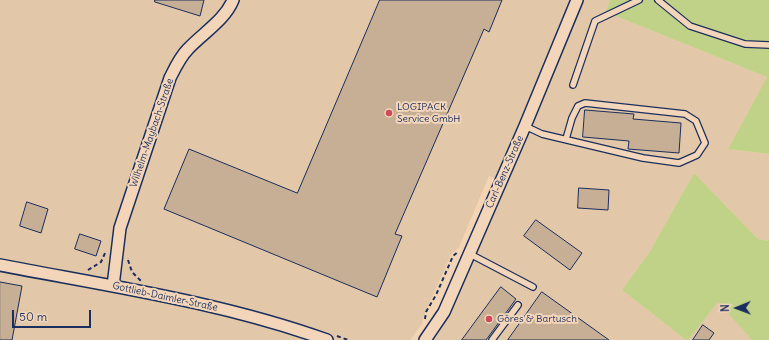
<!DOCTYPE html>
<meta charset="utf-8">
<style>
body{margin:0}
#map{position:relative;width:769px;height:340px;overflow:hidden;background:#f3d5b4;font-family:Delius,sans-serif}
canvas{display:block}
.north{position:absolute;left:717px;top:288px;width:40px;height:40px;-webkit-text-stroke:3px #f3d6b9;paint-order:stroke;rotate:269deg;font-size:11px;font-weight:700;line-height:16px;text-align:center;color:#1b2f5e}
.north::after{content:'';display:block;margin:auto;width:14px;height:18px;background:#1b2f5e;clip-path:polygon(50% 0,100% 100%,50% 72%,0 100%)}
.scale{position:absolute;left:12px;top:310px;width:79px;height:18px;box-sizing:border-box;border:2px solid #1b2f5e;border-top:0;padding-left:5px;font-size:12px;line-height:14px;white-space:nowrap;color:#1b2f5e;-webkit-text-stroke:3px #f3d6b9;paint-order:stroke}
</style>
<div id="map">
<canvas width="769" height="340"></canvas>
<div class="north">N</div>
<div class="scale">50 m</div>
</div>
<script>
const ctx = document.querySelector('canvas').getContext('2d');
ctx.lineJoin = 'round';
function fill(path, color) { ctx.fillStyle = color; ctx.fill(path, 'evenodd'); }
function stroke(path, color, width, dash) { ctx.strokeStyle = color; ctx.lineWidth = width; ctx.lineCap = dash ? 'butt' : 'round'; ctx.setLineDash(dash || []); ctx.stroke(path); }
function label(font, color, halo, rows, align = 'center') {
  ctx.font = font + ' Delius,sans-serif'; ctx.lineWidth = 4; ctx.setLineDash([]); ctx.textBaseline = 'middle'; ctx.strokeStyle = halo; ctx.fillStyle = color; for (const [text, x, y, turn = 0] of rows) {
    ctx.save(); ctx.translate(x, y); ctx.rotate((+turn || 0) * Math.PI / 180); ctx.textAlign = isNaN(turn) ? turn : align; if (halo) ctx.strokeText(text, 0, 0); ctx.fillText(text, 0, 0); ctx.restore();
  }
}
fill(new Path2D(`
 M0,0H610L606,12L767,77L728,149L769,154V241L758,239L694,173L649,253L622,290L686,340H433L450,314L506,184L489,176L459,247L452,253L424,315L422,324L410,340H0Z
 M718,301L752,340H688Z`), '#e2c7a8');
fill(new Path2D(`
 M610,0H769V154L728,149L767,77L606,12Z
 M694,173L758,239L769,241V340H752L718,302L688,340H686L622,290L649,253Z`), '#c0d287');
const building = new Path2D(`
 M155,0H204L200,16L155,2Z
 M380,0H502L489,32L484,29L395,234L402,236L377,297L164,209L189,149L297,193Z
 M585,110L634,114L633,119L681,123L679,153L628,149L629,141L583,137Z
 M579,188L609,190L608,210L578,208Z
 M27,202L48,209L41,233L20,226Z
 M536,220L582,253L570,270L524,236Z
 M80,234L101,241L96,256L75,249Z
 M0,282L22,286L12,340H0Z
 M501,287L516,299L486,340H462Z
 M542,292L609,340H508Z
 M703,325L714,333L709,340H693Z`);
fill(building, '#c6af94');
stroke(building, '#1b2f5e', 1);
const service = new Path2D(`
 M658,0L690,26L745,44L769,45
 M573,85L595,21L639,0
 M525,126L542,134L643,158L679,163L697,155L705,143L696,121L685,114L585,103L578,106L572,118L566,139
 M470,254L533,287
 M492,340L518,305`);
const minor = new Path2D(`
 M0,265C109,286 221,302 327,340
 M113,286L120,228L170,78C175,68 180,57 188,49C203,33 225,20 233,0
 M425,340L444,312L525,126L577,0`);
stroke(service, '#1b2f5e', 8);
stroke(minor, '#1b2f5e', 14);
stroke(new Path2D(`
 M128,260L132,272L141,281
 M88,270L101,262L106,251
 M425,319L426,312L436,295L453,256L458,252
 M337,336L348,340`), '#1b2f5e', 2, [4, 3]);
stroke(service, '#f3d6b9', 5.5);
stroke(minor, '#f3d6b9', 11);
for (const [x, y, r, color] of [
 [389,113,4,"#d1495b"],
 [489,319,4,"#d1495b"]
]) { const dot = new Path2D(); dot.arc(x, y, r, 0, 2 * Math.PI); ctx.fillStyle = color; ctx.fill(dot); stroke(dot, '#f3d6b9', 1.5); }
label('10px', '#1b2f5e', '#f3d6b9', [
 ["LOGIPACK",397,107],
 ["Service GmbH",397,119],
 ["Göres & Bartusch",497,319]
], 'left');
label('10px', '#1b2f5e', '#f3d6b9', [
 ["Wilhelm-Maybach-Straße",152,133,-71],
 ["Carl-Benz-Straße",505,172,-66],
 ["Gottlieb-Daimler-Straße",165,297,12]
]);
</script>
